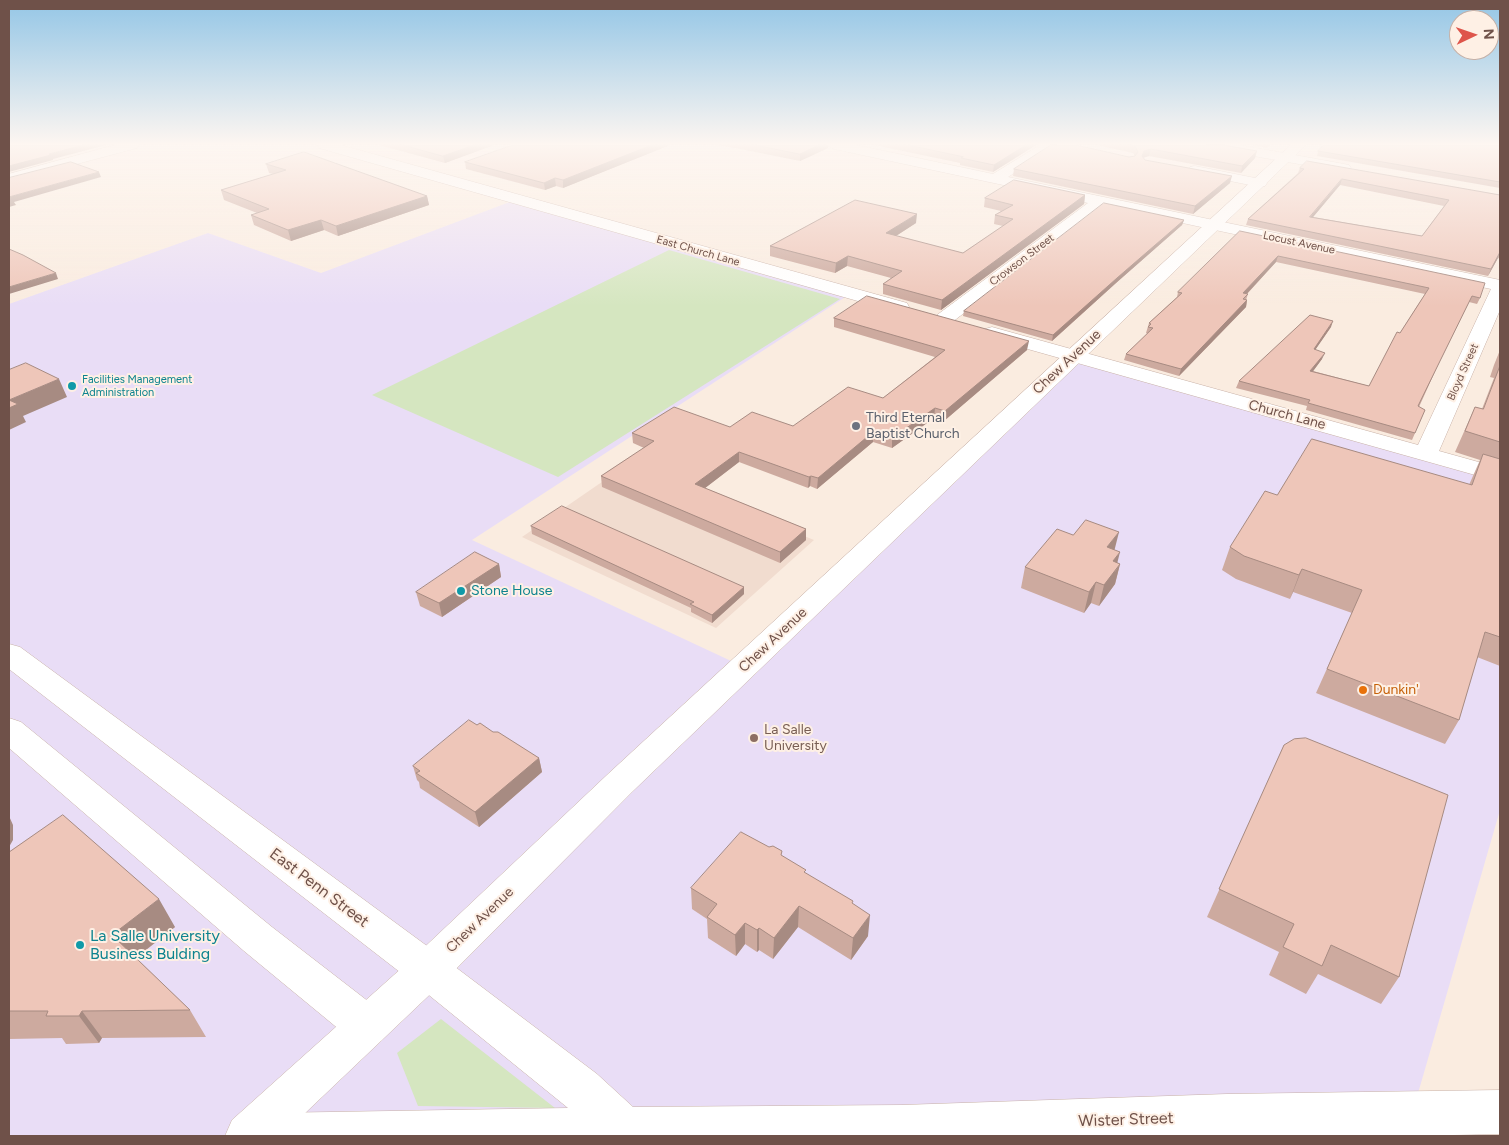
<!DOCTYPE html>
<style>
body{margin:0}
#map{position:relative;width:1509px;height:1145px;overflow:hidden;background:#faece0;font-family:Figtree,sans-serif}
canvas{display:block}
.frame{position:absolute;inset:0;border:10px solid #6f5149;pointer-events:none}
.north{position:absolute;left:1449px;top:10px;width:50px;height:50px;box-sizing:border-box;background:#fef0e5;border:1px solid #c5b0a7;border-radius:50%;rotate:87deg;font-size:14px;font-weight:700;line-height:20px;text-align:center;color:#6f5149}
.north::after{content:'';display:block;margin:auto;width:18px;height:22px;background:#de554b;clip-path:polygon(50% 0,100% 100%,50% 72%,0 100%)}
</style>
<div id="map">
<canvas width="1509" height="1145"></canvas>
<div class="frame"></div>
<div class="north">N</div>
</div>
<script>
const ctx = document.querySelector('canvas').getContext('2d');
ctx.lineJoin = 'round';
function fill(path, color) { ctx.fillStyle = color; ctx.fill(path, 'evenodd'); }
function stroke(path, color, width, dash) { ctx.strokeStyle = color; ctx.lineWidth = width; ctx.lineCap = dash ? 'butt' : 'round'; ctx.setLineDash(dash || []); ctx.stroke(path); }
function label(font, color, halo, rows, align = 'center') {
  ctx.font = font + ' Figtree,sans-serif'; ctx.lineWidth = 4; ctx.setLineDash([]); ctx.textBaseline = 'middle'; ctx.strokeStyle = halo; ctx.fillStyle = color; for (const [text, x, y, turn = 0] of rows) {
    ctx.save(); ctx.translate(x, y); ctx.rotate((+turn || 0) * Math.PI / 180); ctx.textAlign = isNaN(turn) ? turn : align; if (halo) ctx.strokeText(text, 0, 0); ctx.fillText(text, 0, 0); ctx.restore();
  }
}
fill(new Path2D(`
 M628,464L814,540L716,628L522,537Z`), '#f1dccf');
fill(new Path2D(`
 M515,200L850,294L472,540L744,667L1073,356L1500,476V810L1412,1114L708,1129V1136H9V304L208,233L321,273Z`), '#e9ddf6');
fill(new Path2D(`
 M669,250L840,299L558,477L372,395Z
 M441,1019L555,1108L418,1106L397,1053Z`), '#d5e6c0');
const minor = new Path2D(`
 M115,145H139L137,148L9,182V174Z
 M317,145H341L907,303L909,307L907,311L900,313L893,311L319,148Z
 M827,145H856L993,174L1040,145H1057L1008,177L1500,280V310L1439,451L1500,468V482L985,337L982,333L985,329L992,327L999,329L1418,445L1491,289L1103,206L951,323L944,325L937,323L934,319L937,315L1088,203L834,149Z
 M1207,145H1240L1344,164L1349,165L1351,168L1349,171L1344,172L1214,149Z
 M1195,166L1265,180L1267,183L1265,186L1260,187L1190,173L1188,170L1190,167Z
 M9,644L20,647L442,957L597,1074L633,1107L902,1105L1227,1094L1500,1090V1134L1406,1136H248L255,1120L271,1113L568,1108L414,983L9,669Z
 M9,718L21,722L272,927L382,1012L388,1026L382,1040L367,1046L352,1040L244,951L9,748Z`);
const tertiary = new Path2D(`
 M1291,145H1306L632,792L442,983L281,1136H225L232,1120L414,957L608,774Z`);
stroke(minor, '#c9b2a8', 1);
stroke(tertiary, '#c9b2a8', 1);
fill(minor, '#fff');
fill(tertiary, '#fff');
fill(new Path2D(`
 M379,145H494L445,163Z
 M670,145L563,188L556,186L545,190L466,169L465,162Z
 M716,145H828V148L800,161L735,148Z
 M874,145H1036L993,172L960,165V163Z
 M1096,145H1223L1255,158L1241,173L1149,156L1143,158L1145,160L1230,183L1193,214L1013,176L1014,169L1135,156L1133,153Z
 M1253,145H1270L1267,148Z
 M1320,145H1500V188L1317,156L1318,151L1324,146Z
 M266,164L427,196L429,205L338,236L324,230L291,241L254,225L251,215L257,213L224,200L221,190L273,174L269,173Z
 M1300,168L1500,195V259L1498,258L1488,276L1246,225L1248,219L1298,173ZM1340,185L1444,206L1422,236L1313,217Z
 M1085,195L1084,204L941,310L883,294V284L891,278L847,266L835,273L770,256V246L916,223L896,236L963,253L1003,226L994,224L995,215L1001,211L984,207L985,198Z
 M1184,220L1182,225L1116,283L1052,341L963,316L964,311Z
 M1240,231L1480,298L1477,304L1469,302L1438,365L1419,407L1425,410L1412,440L1306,410L1307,406L1236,388L1239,381L1331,327L1315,350L1322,359L1313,371L1369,386L1400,333L1425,294L1276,262L1247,294H1248L1246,300H1247L1246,307L1179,376L1124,360L1126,354L1148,334L1146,333L1149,323L1177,297L1178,292Z
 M834,318L1027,350L944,421L934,418L892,448L873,442L817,489L810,486L808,488L739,462L705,488L806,529V540L780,563L602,487L601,476L644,448L633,443L632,433L730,427L793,426L883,398L935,357L834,327Z
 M1500,350V666L1477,657L1459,720L1445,744L1316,693L1352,613L1293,592L1290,599L1236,579L1222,570L1230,547L1277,495L1469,485L1480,460L1455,452L1475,407L1482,409L1494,378L1490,377L1494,365Z
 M531,526L744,587V594L712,623L691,612V608L532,534Z
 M1114,550L1117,563L1120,564L1115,584L1099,606L1091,603L1084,613L1021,588L1025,567Z
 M499,564L501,577L442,617L420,606L416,592Z
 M477,725L493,732L539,758L542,772L479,827L420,788L419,782L417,780L413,766Z
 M1284,745L1399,977L1381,1004L1318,974L1306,994L1269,975L1279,952L1207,917Z
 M9,850L175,927L136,958L190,1010L206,1037L102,1038L99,1043L66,1044L62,1038L9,1039Z
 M806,874L853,904L868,936L851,960L798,927L773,959L759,950L757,952L745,944L736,956L708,938L707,919L692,909L691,888Z`), '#cdaa9f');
fill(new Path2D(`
 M84,145H106L53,159V160L9,172V166L49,154Z
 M474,145H494L445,163L443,156Z
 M652,145H670L563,188V180Z
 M819,145H828V148L800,161V154Z
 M1026,145H1036L993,172L994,165Z
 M1151,149L1149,156L1142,158V156L1144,151Z
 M1257,151L1255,158L1241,173L1242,166Z
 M99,172L101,177L14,202L16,205L9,207V197Z
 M1232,176L1230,183L1193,214L1195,206Z
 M555,178L556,186L545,190L544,183Z
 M1342,179L1340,185L1308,223L1310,217Z
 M1085,195L1084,204L941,310L942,300Z
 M427,196L429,205L338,236L336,226Z
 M917,214L916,223L885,243L886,233Z
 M321,220L324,230L291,241L288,230Z
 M1184,220L1182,225L1116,283L1052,341L1053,335L1117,278Z
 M1500,252L1498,258L1488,276L1491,269Z
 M848,256L847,266L835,273L836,263Z
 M1278,256L1276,262L1242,299L1243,293Z
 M56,273L58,279L9,294V287Z
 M1247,300L1246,307L1179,376L1181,369Z
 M1333,321L1331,327L1311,356L1314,349Z
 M1029,341L1027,350L944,421L945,411Z
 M1325,353L1322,359L1308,378L1310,371Z
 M59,379L67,397L23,416L26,422L9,430V400Z
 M935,408L934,418L892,448V438Z
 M873,432V442L817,489L818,478Z
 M739,452V462L696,495L695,484Z
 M811,476L810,486L808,488L809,477Z
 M806,529V540L780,563V552Z
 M1119,532L1114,552L1107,547Z
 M1120,552L1115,572L1120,564L1115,584L1099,606L1104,585L1113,561Z
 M499,564L501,577L442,617L439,603Z
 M1302,569L1293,592L1290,599L1299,575Z
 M1096,582L1091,603L1084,613L1089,592Z
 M744,587V594L712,623V615Z
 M539,758L542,772L479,827L475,812Z
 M9,816L13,825V840L9,847Z
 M159,899L175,927L129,963L112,935Z
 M799,906L798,927L773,959L774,938Z
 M870,915L868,936L851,960L853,938Z
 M745,923V944L736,956L735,935Z
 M759,928V950L757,952V930Z
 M82,1011L102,1038L99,1043L79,1016Z`), '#a78b82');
const building = new Path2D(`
 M9,145H84L49,154L51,155L9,166Z
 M403,145H474L443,156Z
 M513,145H652L563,180L555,178L544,183L465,162Z
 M755,145H819L800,154Z
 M908,145H1026L994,165L961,158L963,157Z
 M1051,145H1076L1129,157L1135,156L1138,152L1135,146L1130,145H1223L1257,151L1242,166L1151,149L1144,151L1142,156L1145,160L1232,176L1195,206L1014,169Z
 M1324,145H1500V182L1318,151Z
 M304,152L427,196L336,226L321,220L288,230L251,215L269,209L221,190L286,170L266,164Z
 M1307,161L1500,195V252L1491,269L1248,219L1304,169L1300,168ZM1342,179L1449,200L1422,236L1310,217Z
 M71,162L99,172L9,197V178Z
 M1014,180L1085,195L942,300L883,284L902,271L848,256L836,263L770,246L855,200L917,214L886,233L963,253L1013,219L995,215L1013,205L985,198Z
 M1104,203L1184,220L1117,278L1053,335L964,311Z
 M1240,231L1485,283L1480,298L1472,296L1441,359L1418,406L1425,410L1415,433L1308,403L1310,400L1239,381L1310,315L1333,321L1314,349L1325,353L1310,371L1369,386L1397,332L1400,333L1429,288L1278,256L1243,293L1248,294L1243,299L1247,300L1181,369L1126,354L1153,328L1148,327L1151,324L1149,323L1182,293L1178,292Z
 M9,249L23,255L56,273L9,287Z
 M867,296L1029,341L945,411L935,408L892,438L873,432L818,478L811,476L809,477L739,452L695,484L806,529L780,552L601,476L654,441L632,433L674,407L730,427L752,412L793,426L848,387L883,398L945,350L834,318Z
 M26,363L59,379L9,400L18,404L9,408V370Z
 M1500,366V442L1465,431L1475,407L1483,409Z
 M1312,439L1472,485L1483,454L1500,459V637L1485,632L1459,720L1327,669L1362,590L1302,569L1299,575L1244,556L1230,547L1265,491L1277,495Z
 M562,506L744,587L712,615L690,604L694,602L531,526Z
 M1086,520L1119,532L1107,547L1120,552L1113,561L1120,564L1104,585L1096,582L1089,592L1025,567L1057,529L1073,535Z
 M475,552L499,564L439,603L416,592Z
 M469,720L477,725L480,723L493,732H498L539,758L475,812L416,773L420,771L413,766Z
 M1306,738L1448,795L1399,977L1331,945L1322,966L1283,947L1294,924L1219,889L1284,745L1294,739Z
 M63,815L159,899L112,935L190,1010L82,1011L79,1016H46L48,1011H9V850L10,851Z
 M741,832L769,847L773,846L782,851L781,855L806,870L804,872L853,901L852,903L870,915L853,938L799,906L774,938L759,928L757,930L745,923L735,935L707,917L717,904L691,888Z`);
fill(building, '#eec6b9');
stroke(building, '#a78b82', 1);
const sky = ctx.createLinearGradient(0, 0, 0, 306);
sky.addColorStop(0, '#94c6e6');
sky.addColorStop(0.47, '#fdf6f1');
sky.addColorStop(1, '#fdf6f100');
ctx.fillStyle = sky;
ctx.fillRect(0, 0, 1509, 306);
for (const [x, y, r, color] of [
 [72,386,5,"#0f9aa8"],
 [856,426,5,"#6b7280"],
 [461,591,5,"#0f9aa8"],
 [1363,690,5,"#e8710a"],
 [754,738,5,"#8d6e63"],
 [80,945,5,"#0f9aa8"]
]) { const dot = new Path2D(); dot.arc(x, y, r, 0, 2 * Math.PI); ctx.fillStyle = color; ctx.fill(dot); stroke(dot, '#fef0e5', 2); }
label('11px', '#6f5149', '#fef0e5', [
 ["Locust Avenue",1299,243,12],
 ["East Church Lane",698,251,16],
 ["Crowson Street",1022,260,-37],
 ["Bloyd Street",1463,372,-66]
]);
label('11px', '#0d838f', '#fef0e5', [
 ["Facilities Management",82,380],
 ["Administration",82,393]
], 'left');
label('14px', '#6f5149', '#fef0e5', [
 ["Chew Avenue",1067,362,-43],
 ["Church Lane",1287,415,15],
 ["Chew Avenue",773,640,-43],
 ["Chew Avenue",480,920,-44]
]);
label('14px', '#5b616d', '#fef0e5', [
 ["Third Eternal",866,418],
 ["Baptist Church",866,434]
], 'left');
label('14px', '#0d838f', '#fef0e5', [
 ["Stone House",471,591]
], 'left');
label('14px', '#c56008', '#fef0e5', [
 ["Dunkin'",1373,690]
], 'left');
label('14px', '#785e54', '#fef0e5', [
 ["La Salle",764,730],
 ["University",764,746]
], 'left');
label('16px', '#6f5149', '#fef0e5', [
 ["East Penn Street",319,888,37],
 ["Wister Street",1126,1120,-2]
]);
label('16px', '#0d838f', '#fef0e5', [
 ["La Salle University",90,936],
 ["Business Bulding",90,954]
], 'left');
</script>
